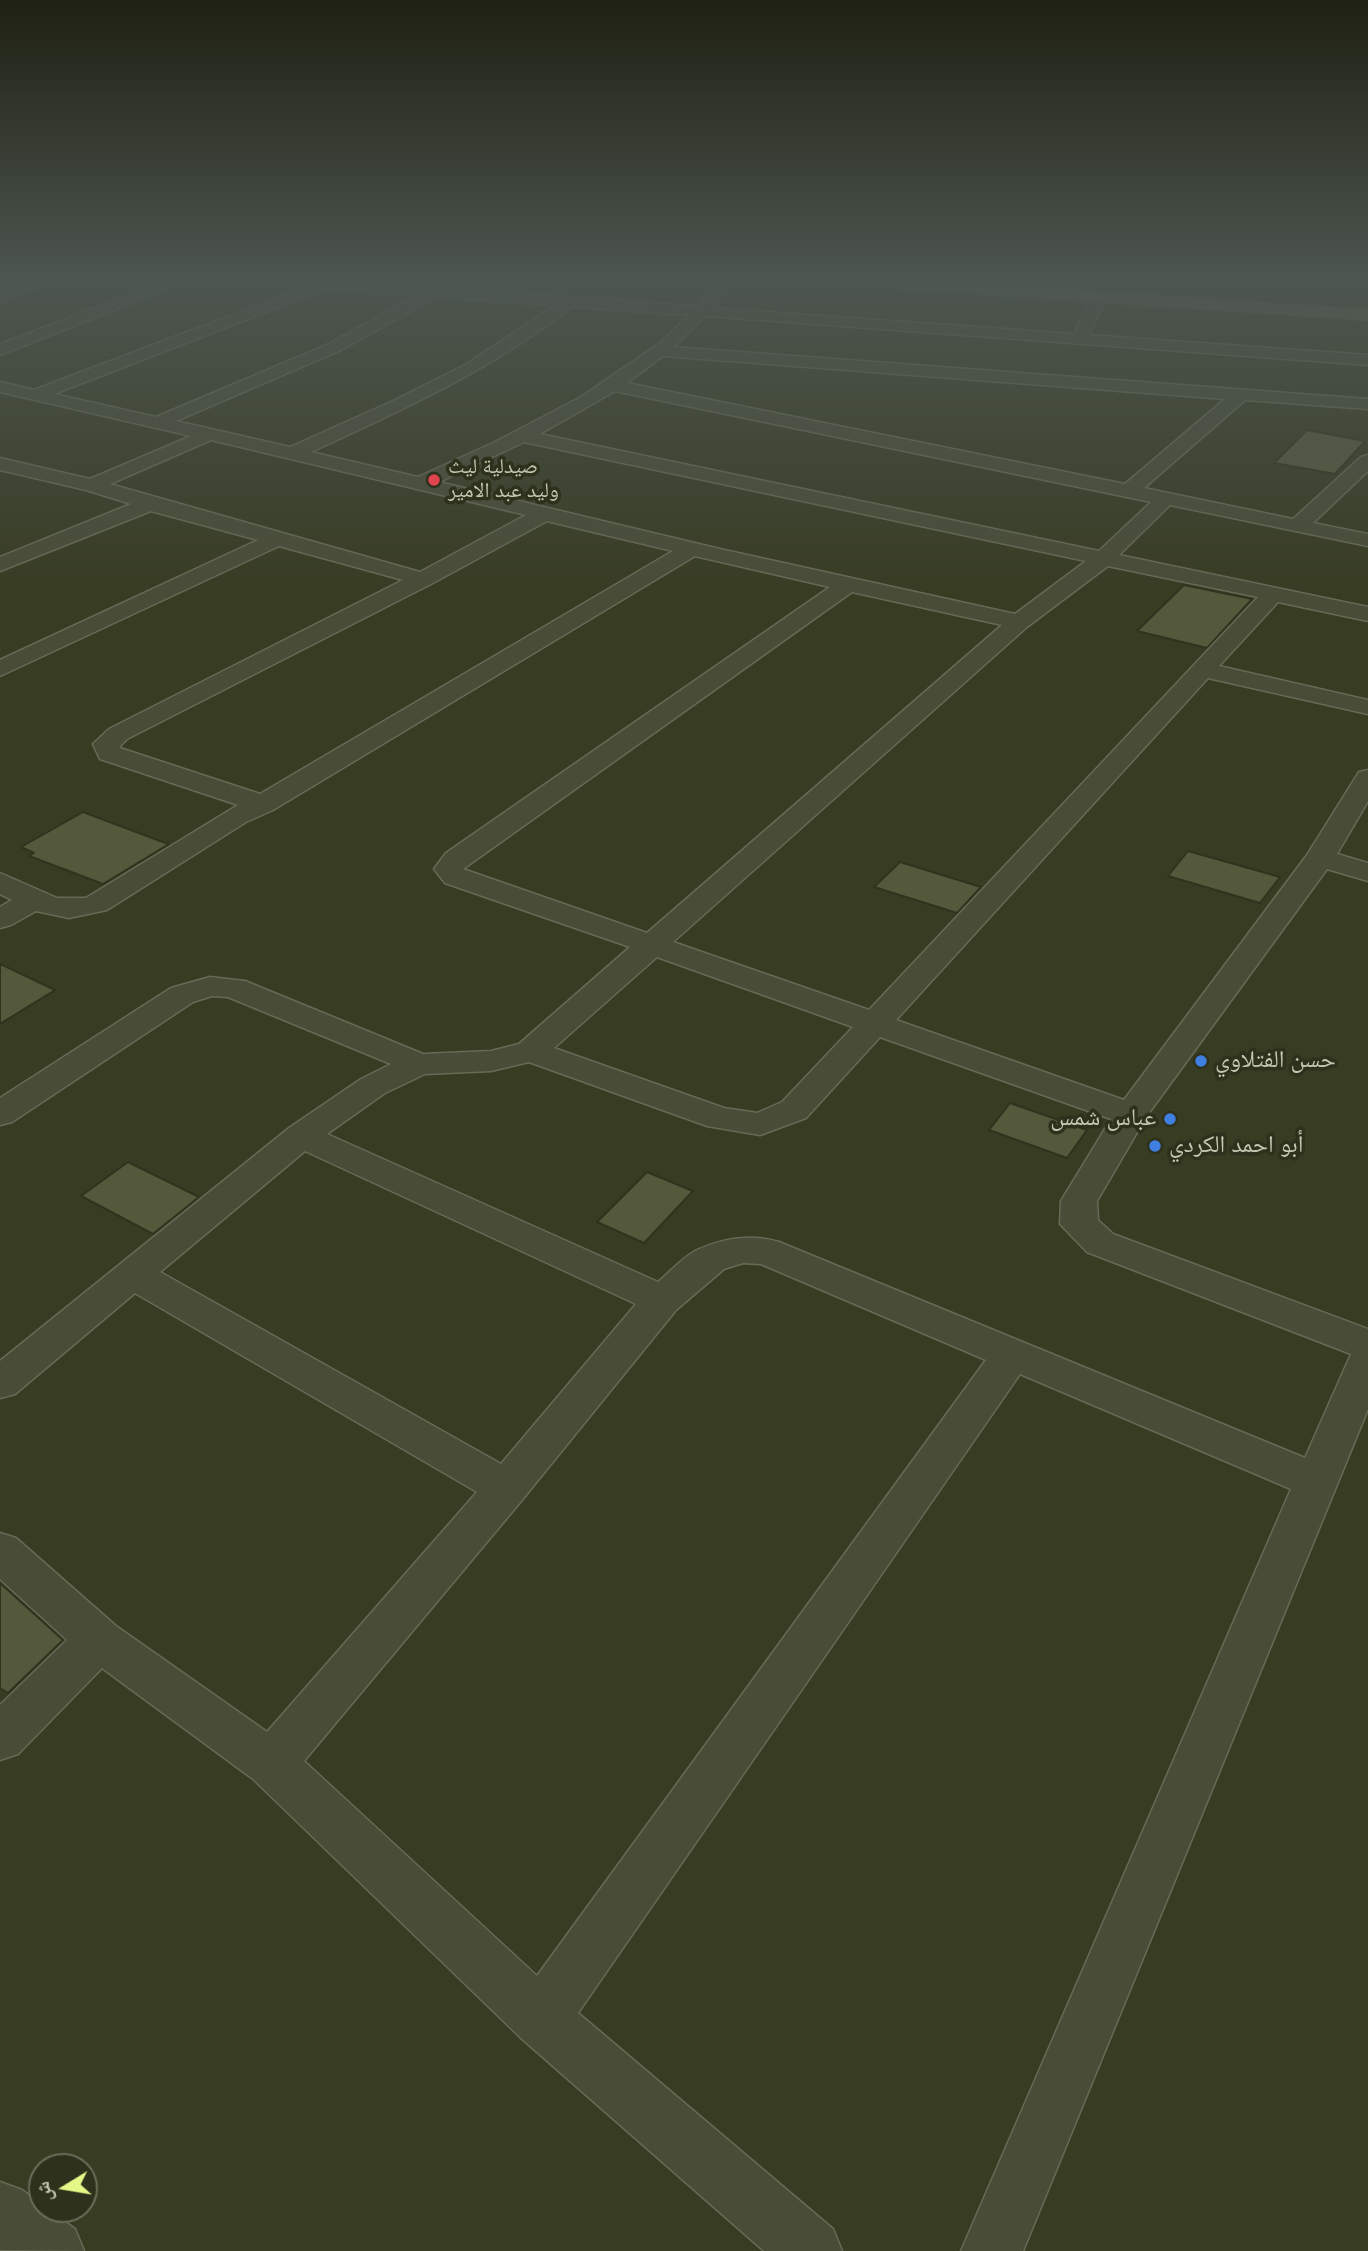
<!DOCTYPE html>
<meta charset="utf-8">
<style>
body{margin:0}
#map{position:relative;width:1368px;height:2251px;overflow:hidden;background:#383c23;font-family:"Nunito Sans","Noto Naskh Arabic",sans-serif}
canvas{display:block}
.north{position:absolute;left:28px;top:2153px;width:70px;height:70px;box-sizing:border-box;background:#2e311c;border:2px solid #6a6d58;border-radius:50%;rotate:259deg;font-size:19px;font-weight:700;line-height:28px;text-align:center;color:#c4c7b2}
.north::after{content:'';display:block;margin:auto;width:24px;height:32px;background:#e4f887;clip-path:polygon(50% 0,100% 100%,50% 72%,0 100%)}
</style>
<div id="map">
<canvas width="1368" height="2251"></canvas>
<div class="north">ش</div>
</div>
<script>
const ctx = document.querySelector('canvas').getContext('2d');
ctx.lineJoin = 'round';
function fill(path, color) { ctx.fillStyle = color; ctx.fill(path, 'evenodd'); }
function stroke(path, color, width, dash) { ctx.strokeStyle = color; ctx.lineWidth = width; ctx.lineCap = dash ? 'butt' : 'round'; ctx.setLineDash(dash || []); ctx.stroke(path); }
function label(font, color, halo, rows, align = 'center') {
  ctx.font = font + ' "Nunito Sans","Noto Naskh Arabic",sans-serif'; ctx.lineWidth = 7; ctx.setLineDash([]); ctx.textBaseline = 'middle'; ctx.strokeStyle = halo; ctx.fillStyle = color; for (const [text, x, y, turn = 0] of rows) {
    ctx.save(); ctx.translate(x, y); ctx.rotate((+turn || 0) * Math.PI / 180); ctx.textAlign = isNaN(turn) ? turn : align; if (halo) ctx.strokeText(text, 0, 0); ctx.fillText(text, 0, 0); ctx.restore();
  }
}
const building = new Path2D(`
 M1307,430L1365,441L1335,474L1274,463Z
 M1184,585L1252,599L1207,648L1137,631Z
 M83,812L160,841L169,844L103,884L29,856L34,853L21,847Z
 M1188,851L1280,877L1260,903L1168,876Z
 M900,862L981,887L957,913L874,887Z
 M0,964L55,990L0,1024Z
 M1010,1103L1087,1130L1067,1158L989,1130Z
 M128,1162L199,1197L153,1234L81,1196Z
 M647,1172L693,1191L644,1243L597,1222Z
 M0,1583L63,1640L8,1693L0,1688Z`);
fill(building, '#55593c');
stroke(building, '#30331e', 2);
const minor = new Path2D(`
 M31,281H54L0,302V292Z
 M166,281H188L0,355V344Z
 M276,281H350L697,306L716,281H731L712,308L1074,334L1090,298L1098,293L1106,298L1089,335L1368,355V365L705,316L674,347L1368,399V409L1245,400L1144,488L1293,519L1361,457L1368,455V471L1313,523L1368,534V546L1170,505L1119,555L1368,607V621L1278,602L1219,666L1368,700V714L1208,678L896,1020L1124,1100L1307,855L1359,772L1368,770V801L1337,854L1368,863V881L1327,869L1146,1117L1097,1201L1098,1220L1113,1234L1368,1329V1409L1023,2251H961L1291,1489L1020,1374L578,2013L833,2229L842,2251H764L521,2038L253,1779L102,1668L18,1754L0,1760V1705L67,1640L0,1579V1533L16,1538L116,1626L267,1732L477,1492L135,1293L15,1394L0,1398V1361L289,1128L361,1079L391,1064L228,997L212,996L193,1002L12,1122L0,1125V1098L171,988L210,977L245,981L423,1054L491,1051L519,1044L630,947L445,883L434,869L446,853L830,587L695,556L273,810L246,822L107,910L69,918L36,911L11,925L0,928V907L12,900L0,894V873L57,898H86L238,805L100,759L93,744L109,729L403,580L279,546L0,676V660L258,540L151,511L0,571V557L131,504L86,490L0,470V458L90,479L191,436L0,392V382L34,390L306,287L283,285ZM326,289L417,295L329,344L156,417L54,394ZM437,297L555,305L465,365L393,401L290,447L176,421L341,350ZM572,307L689,315L660,343L581,397L495,442L418,477L311,452C403,410 492,369 572,307ZM663,356L1225,399L1125,484L627,383ZM615,391L1151,502L1099,551L540,434ZM211,440L526,515L420,572L110,484ZM524,442L1086,561L1015,614L720,549L439,482ZM547,521L673,551L260,794L120,748V746L127,739L431,584ZM1108,566L1258,597L869,1010L673,942L1027,627ZM852,592L1002,625L647,933L463,869ZM657,957L853,1027L782,1102L757,1113L724,1108L554,1048ZM880,1037L1111,1119L1061,1201L1060,1224L1087,1252L1351,1354L1305,1458L779,1242C752,1234 723,1238 697,1250C683,1257 670,1272 658,1282L327,1134L385,1093L425,1074L491,1071L529,1062L707,1126L760,1135L806,1118ZM305,1151L636,1304L501,1464L160,1272ZM743,1263L761,1264L986,1360L537,1976L304,1761L522,1500L676,1310L724,1269Z
 M0,2182L22,2190L42,2205V2209H47L75,2229L84,2251L0,2250Z`);
const primary = new Path2D(`
 M859,281H945L1368,310V320L867,286Z`);
stroke(minor, '#676a55', 3);
stroke(primary, '#555843', 3);
fill(minor, '#494c37');
fill(primary, '#696c54');
const sky = ctx.createLinearGradient(0, 0, 0, 597);
sky.addColorStop(0, '#1f2113');
sky.addColorStop(0.47, '#4d5650');
sky.addColorStop(1, '#4d565000');
ctx.fillStyle = sky;
ctx.fillRect(0, 0, 1368, 597);
for (const [x, y, r, color] of [
 [434,480,7,"#e0444e"],
 [1201,1061,7,"#3f7fe0"],
 [1170,1119,7,"#3f7fe0"],
 [1155,1146,7,"#3f7fe0"]
]) { const dot = new Path2D(); dot.arc(x, y, r, 0, 2 * Math.PI); ctx.fillStyle = color; ctx.fill(dot); stroke(dot, '#2e311c', 2.5); }
label('21px', '#c4c7b2', '#2e311c', [
 ["صيدلية ليث",448,468],
 ["وليد عبد الامير",448,492]
], 'left');
label('24px', '#c4c7b2', '#2e311c', [
 ["حسن الفتلاوي",1215,1061],
 ["عباس شمس",1156,1119,"right"],
 ["أبو احمد الكردي",1169,1146]
], 'left');
</script>
